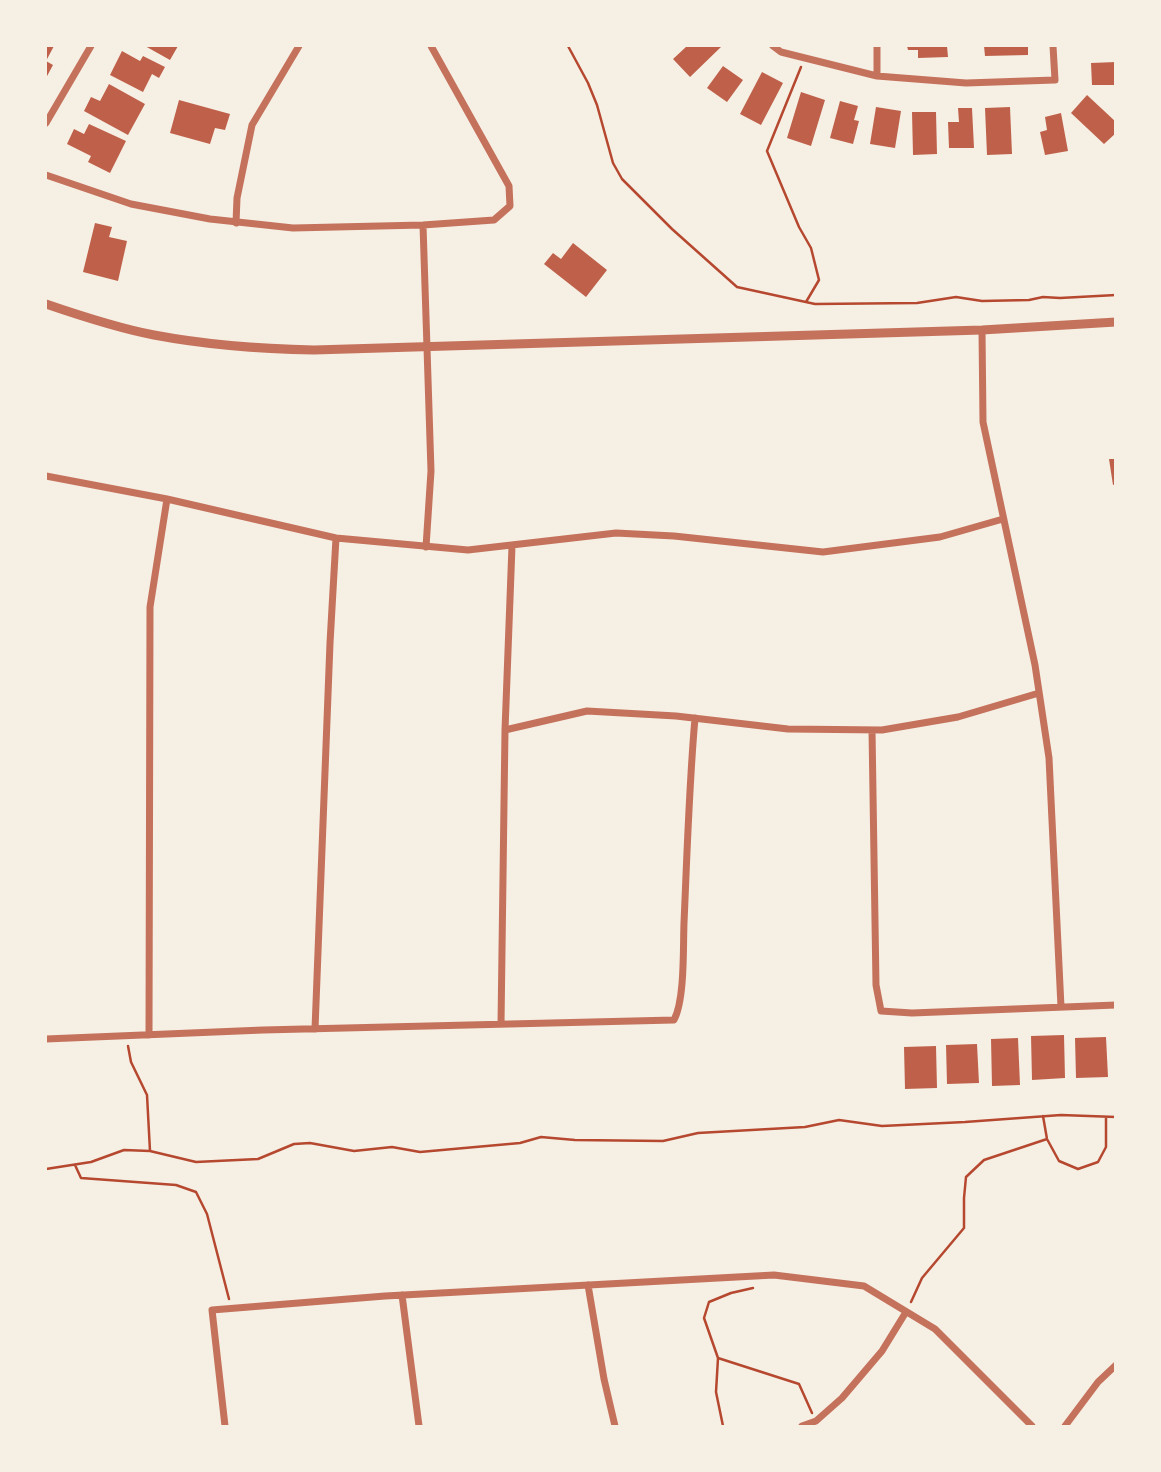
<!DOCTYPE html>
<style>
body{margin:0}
#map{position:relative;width:1161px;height:1472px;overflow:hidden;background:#f6efe4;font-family:Helvetica,sans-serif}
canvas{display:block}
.frame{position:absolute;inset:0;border:47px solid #f6efe4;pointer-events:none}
</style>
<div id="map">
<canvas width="1161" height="1472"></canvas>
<div class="frame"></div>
</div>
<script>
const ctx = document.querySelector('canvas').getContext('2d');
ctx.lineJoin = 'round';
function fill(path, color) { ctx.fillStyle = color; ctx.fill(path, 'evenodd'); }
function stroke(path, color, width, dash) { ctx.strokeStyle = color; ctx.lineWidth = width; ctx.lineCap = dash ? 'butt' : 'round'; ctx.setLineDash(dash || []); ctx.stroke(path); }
fill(new Path2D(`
 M46,46H54L46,61L53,65L46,78Z
 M145,46H178L170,60Z
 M687,46H719L721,47L690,77L673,59Z
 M907,46H947L948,57L918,58V50H908Z
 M984,46H1028V55L985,56Z
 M122,51L140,61L143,56L165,67L159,78L152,74L143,92L110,75Z
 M1116,62V85H1092L1091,63Z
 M723,66L743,80L727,102L707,88Z
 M762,72L783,83L761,125L740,114Z
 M109,84L145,104L128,135L84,111L91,97L100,101Z
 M801,92L825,100L811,146L787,138Z
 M1087,95L1116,122V133L1104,144L1071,113Z
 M179,100L230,114L225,130L215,128L210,144L170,133Z
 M840,101L858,106L854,120L859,121L853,144L830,138Z
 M876,107L901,111L895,148L870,144Z
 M1010,107L1012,154L987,155L985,108Z
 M958,108H972L974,148H949L948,122H959Z
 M912,112H936L937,154L913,155Z
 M1061,113L1068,151L1045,155L1040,132L1047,130L1045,117Z
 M89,124L126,141L110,173L88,162L91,156L67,144L74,129L84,134Z
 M95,223L112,227L109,237L127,241L118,281L83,272Z
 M573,243L607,270L586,297L544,264L553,253L561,259Z
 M1109,459H1116V484L1113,485Z
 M1064,1035L1065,1078L1032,1080L1031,1036Z
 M1106,1037L1108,1077L1076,1078L1075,1038Z
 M1018,1038L1020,1085L992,1086L991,1039Z
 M977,1044L979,1083L947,1084L946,1045Z
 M936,1046L937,1088L905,1089L904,1047Z`), '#bf614a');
stroke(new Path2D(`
 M568,46L588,83L597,105L613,163L622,179L672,229L737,287L815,304L917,303L956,297L982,301L1029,300L1043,297L1060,298L1116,295
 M801,67L767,151L799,227L811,248L819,280L806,302
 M128,1046L131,1062L147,1095L150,1151
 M1043,1116L1047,1139L1059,1161L1078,1169L1098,1162L1106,1147V1117
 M75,1165L81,1178L176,1185L196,1192L207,1214L229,1299
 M46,1169L91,1162L124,1150L150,1151L196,1162L258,1159L294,1144L310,1143L354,1151L392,1147L420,1152L520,1143L541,1137L575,1140L663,1141L698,1133L805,1127L839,1120L882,1126L965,1122L1061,1115L1116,1117
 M911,1302L922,1278L964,1228V1198L966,1177L984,1160L1047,1139
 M718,1358L799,1384L812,1413
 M723,1426L716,1392L718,1358L704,1318L709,1302L731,1293L753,1288`), '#b5482f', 2.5);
stroke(new Path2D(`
 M773,46L781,52L877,76L966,83L1055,80L1053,46
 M877,76V46
 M46,123L91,46
 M46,175L131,204L210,219L293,228L423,225L494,220L510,206L509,186L431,46
 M236,223L237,198L252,125L299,46
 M423,225L431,471L426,547
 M982,330L983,422L1035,665L1049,758L1061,1007
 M46,476L167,499L336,538L468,550L616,533L674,536L823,552L940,537L1003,519
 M505,730L587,711L676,716L788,729L882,730L958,717L1039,693
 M872,730L876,985L881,1011L912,1013L1116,1005
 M501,1024L505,730L512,546
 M315,1029L330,643L336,538
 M149,1035L150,607L167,499
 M46,1039L263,1030L674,1020C685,999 683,948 684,923C687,855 689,786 695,718
 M588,1285L604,1379L615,1426
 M402,1295L419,1426
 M225,1426L212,1310L385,1296L774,1275L864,1286L935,1329L1032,1426
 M802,1426L816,1421L842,1398L882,1351L906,1312
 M1065,1426L1098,1382L1116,1365`), '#c5725c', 7);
stroke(new Path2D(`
 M46,304C81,316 117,328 154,335C207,345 260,349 314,350L982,330L1116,322`), '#c5725c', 9);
</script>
